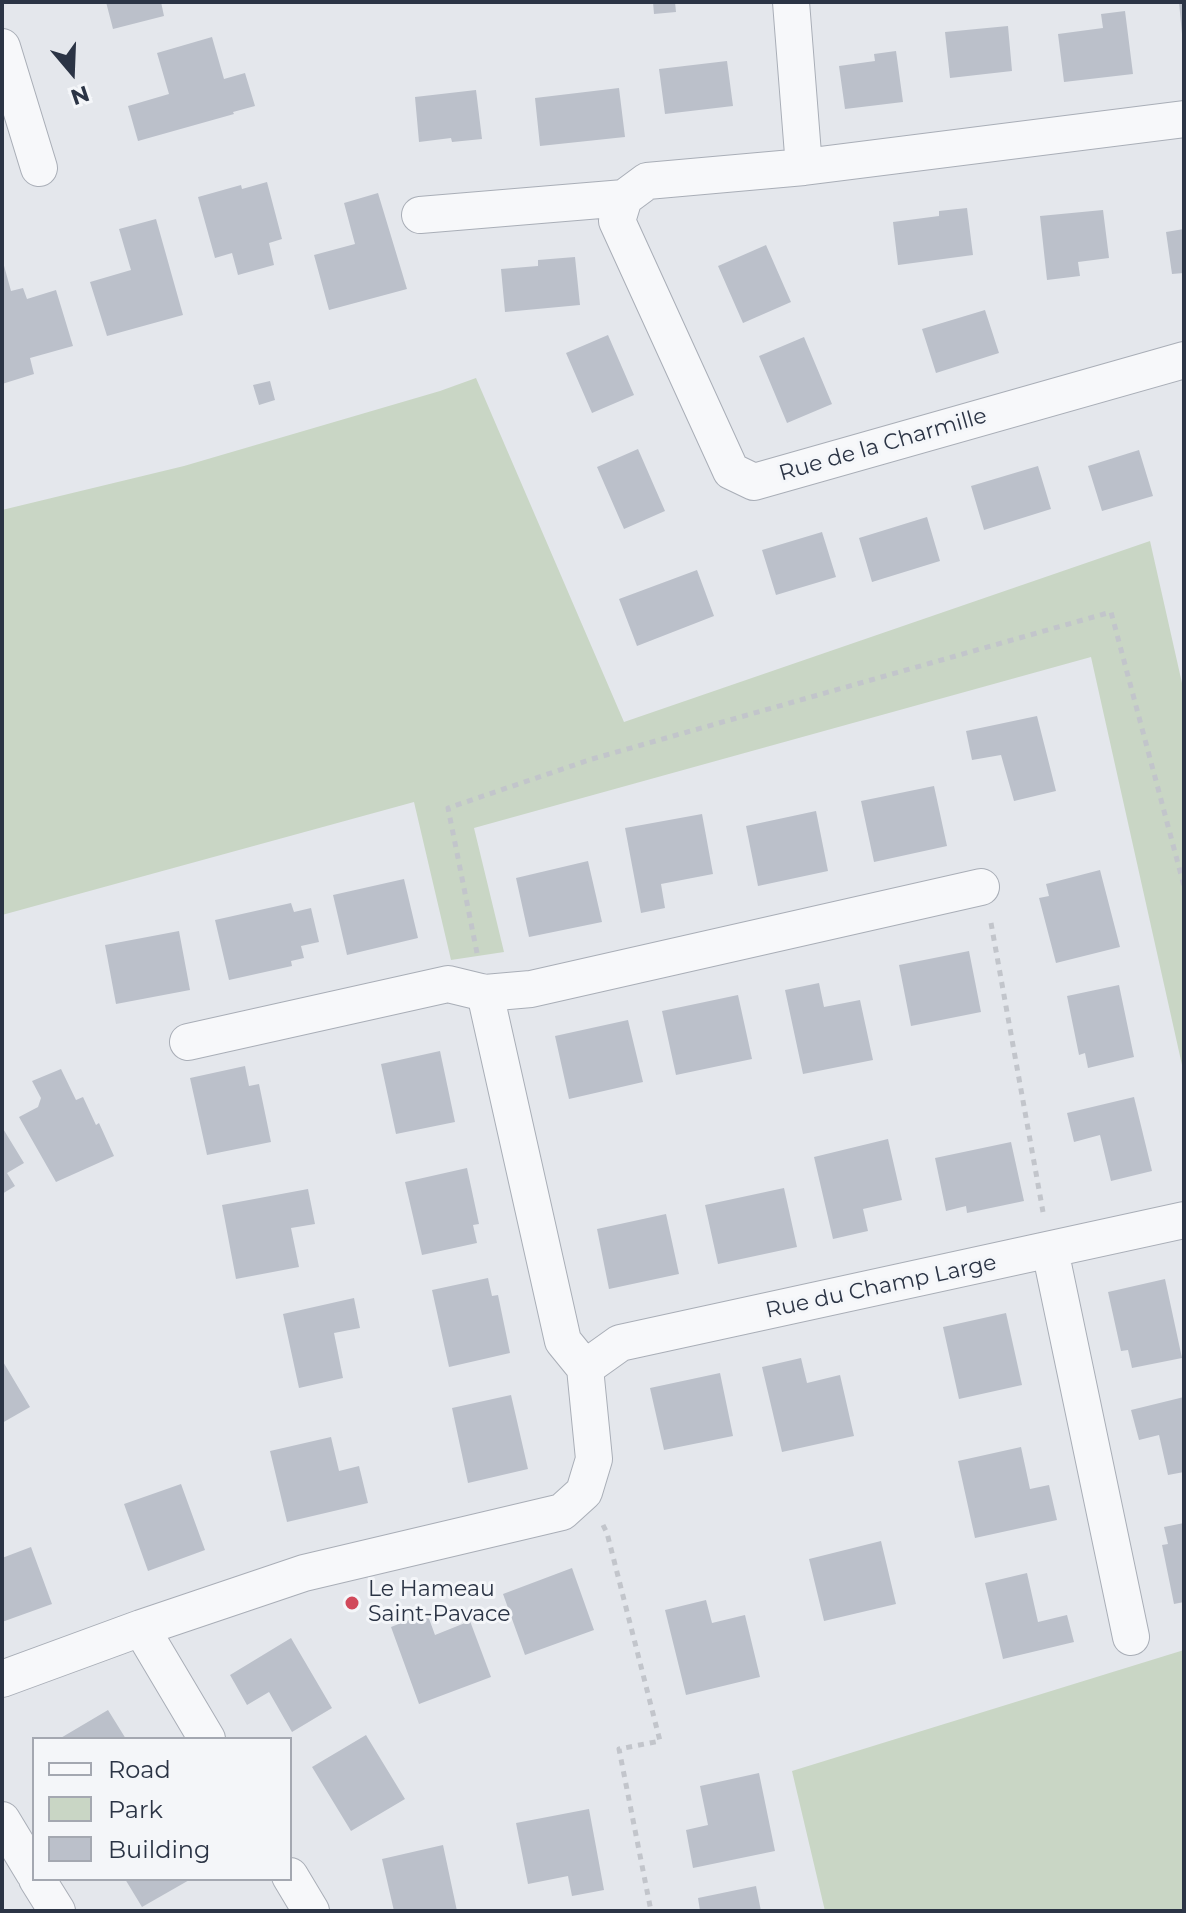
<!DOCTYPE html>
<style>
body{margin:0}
#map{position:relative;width:1186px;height:1913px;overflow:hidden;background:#e4e7ec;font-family:Montserrat,sans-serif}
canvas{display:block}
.frame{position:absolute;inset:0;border:4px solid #2b3445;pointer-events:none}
.legend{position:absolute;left:32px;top:1737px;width:260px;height:144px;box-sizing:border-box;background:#f4f6f9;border:2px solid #a4a8b1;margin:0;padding:10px 14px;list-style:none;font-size:24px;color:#2b3445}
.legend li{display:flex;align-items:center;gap:16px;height:40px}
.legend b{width:40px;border:2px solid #a4a8b1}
.north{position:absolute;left:32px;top:32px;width:80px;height:80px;-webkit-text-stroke:6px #f4f6f9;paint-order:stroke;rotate:161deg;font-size:22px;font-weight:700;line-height:32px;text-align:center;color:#2b3445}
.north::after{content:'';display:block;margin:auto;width:28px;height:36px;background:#2b3445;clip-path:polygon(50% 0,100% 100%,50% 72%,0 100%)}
</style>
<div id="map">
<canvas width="1186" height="1913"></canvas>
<div class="frame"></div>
<ul class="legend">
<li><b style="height:10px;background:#f7f8fa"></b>Road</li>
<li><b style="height:22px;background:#c9d6c5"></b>Park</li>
<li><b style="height:22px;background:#bbc0ca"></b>Building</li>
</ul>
<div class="north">N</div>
</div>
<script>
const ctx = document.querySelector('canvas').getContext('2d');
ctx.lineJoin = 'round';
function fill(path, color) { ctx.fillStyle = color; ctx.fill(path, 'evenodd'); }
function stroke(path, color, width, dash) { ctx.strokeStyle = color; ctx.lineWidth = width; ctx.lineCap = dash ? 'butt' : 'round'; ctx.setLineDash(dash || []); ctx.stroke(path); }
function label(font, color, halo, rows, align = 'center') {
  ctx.font = font + ' Montserrat,sans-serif'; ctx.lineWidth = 6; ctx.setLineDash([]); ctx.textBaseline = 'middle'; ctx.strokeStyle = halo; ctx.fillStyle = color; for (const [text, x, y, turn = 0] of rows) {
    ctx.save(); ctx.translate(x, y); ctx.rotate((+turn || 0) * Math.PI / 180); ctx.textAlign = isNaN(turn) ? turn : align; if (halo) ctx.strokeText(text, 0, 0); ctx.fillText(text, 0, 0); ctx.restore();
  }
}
fill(new Path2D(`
 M476,378L624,722L1150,541L1184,692V1074L1091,657L474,828L504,952L451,960L414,802L2,915V510L184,466L440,391Z
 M1184,1650V1911H825L792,1771Z`), '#c9d6c5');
fill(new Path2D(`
 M106,2H161L164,16L113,29Z
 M653,2H675L676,12L654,14Z
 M1179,2H1184V34H1182Z
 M1125,11L1133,74L1064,82L1058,34L1103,28L1101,14Z
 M1008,26L1012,71L950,78L945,32Z
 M212,37L224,79L245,73L255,106L233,112L234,114L138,141L128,106L169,94L157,53Z
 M896,51L903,102L845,109L839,66L875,61L874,54Z
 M727,61L733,106L665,114L659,69Z
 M619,88L625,137L540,146L535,98Z
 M476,90L482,139L452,142L451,138L419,142L415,97Z
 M267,182L282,239L269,243L274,265L238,275L232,253L215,258L198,197L241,185L242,189Z
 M378,193L407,289L329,310L314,255L355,244L344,203Z
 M967,208L973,255L898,265L893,222L939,216V211Z
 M1103,210L1109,258L1078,262L1080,276L1047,280L1040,216Z
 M156,219L183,315L107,336L90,282L131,270L119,229Z
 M1184,229V273L1172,274L1166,232Z
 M766,245L791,302L743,323L718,266Z
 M575,257L580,305L505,312L501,269L538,266V260Z
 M3,262L11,291L23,288L27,299L56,290L73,346L30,358L34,374L2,384Z
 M985,310L999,353L936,373L922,329Z
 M608,335L634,395L592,413L566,353Z
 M804,337L832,404L787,423L759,356Z
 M270,381L275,400L259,405L253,385Z
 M638,449L665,511L624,529L597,467Z
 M1139,450L1153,496L1102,511L1088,466Z
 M1038,466L1051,509L984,530L971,486Z
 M927,517L940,561L872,582L859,538Z
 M822,532L836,577L776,595L762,550Z
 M697,570L714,616L637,646L619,599Z
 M1037,716L1056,791L1014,801L1001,755L972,760L966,731Z
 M934,786L947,846L874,862L861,801Z
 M816,811L828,871L758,886L746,826Z
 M702,814L713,874L661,884L665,908L641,913L625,828Z
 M588,861L602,922L529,937L516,878Z
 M1100,870L1120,947L1056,963L1039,898L1049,896L1046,884Z
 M404,879L418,938L347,955L333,895Z
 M291,903L294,912L311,908L319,942L301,946L304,958L291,961L292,966L229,980L215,920Z
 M179,931L190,990L116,1004L105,945Z
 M969,951L981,1012L911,1026L899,965Z
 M819,983L824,1007L860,1000L873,1060L803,1074L785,990Z
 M1119,985L1134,1057L1088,1068L1085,1053L1079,1055L1067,996Z
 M738,995L752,1059L676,1075L662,1011Z
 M628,1020L643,1082L569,1099L555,1036Z
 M440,1051L455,1122L396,1134L381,1064Z
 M245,1066L249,1086L259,1084L271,1142L207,1155L190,1078Z
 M61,1069L76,1100L83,1097L96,1125L99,1123L114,1156L56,1182L19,1117L38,1107L41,1098L32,1081Z
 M1134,1097L1152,1171L1111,1181L1100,1135L1074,1142L1067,1113Z
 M2,1127L24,1163L7,1173L15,1186L2,1194Z
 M888,1139L902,1200L863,1209L868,1231L833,1239L814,1157Z
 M1011,1142L1024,1201L967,1213L966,1206L946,1211L935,1158Z
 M467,1168L479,1224L473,1225L477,1243L422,1255L405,1182Z
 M784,1188L797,1247L718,1264L705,1205Z
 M308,1189L315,1224L291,1228L299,1267L236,1279L222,1205Z
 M666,1214L679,1274L609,1289L597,1229Z
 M488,1278L492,1296L498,1295L510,1353L449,1367L432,1290Z
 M1165,1279L1182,1358L1132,1368L1128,1350L1121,1351L1108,1292Z
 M354,1298L360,1328L334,1333L343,1378L299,1388L283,1314Z
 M1006,1313L1022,1385L959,1399L943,1327Z
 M801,1358L807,1383L840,1375L854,1436L782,1452L762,1367Z
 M2,1360L30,1407L2,1423Z
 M720,1373L733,1436L664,1450L650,1388Z
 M511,1395L528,1469L468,1483L452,1408Z
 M1184,1397V1472L1168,1475L1159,1435L1139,1440L1131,1410Z
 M331,1437L339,1471L359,1466L368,1503L287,1522L270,1451Z
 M1021,1447L1030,1489L1049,1485L1057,1520L975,1538L958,1461Z
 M181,1484L205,1550L148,1571L124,1504Z
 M1184,1523V1602L1174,1604L1162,1545L1168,1544L1164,1527Z
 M881,1541L896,1604L824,1621L809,1559Z
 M31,1547L52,1604L2,1622V1558Z
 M572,1568L594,1630L525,1655L503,1594Z
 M1027,1573L1038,1622L1067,1615L1074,1642L1003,1659L985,1583Z
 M356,1595L359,1608L348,1610L346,1597Z
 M706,1600L712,1623L745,1615L760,1677L686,1695L665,1610Z
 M427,1613L435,1635L470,1621L491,1677L419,1704L391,1627Z
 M291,1638L332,1708L292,1732L269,1692L247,1705L230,1675Z
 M108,1710L126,1739H59Z
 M366,1735L405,1799L351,1831L312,1767Z
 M759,1773L775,1851L693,1868L686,1830L708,1825L700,1786Z
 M589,1809L604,1890L572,1896L568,1876L528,1884L516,1823Z
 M443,1845L457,1911H394L382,1859Z
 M125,1879H191L142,1907Z
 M756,1886L761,1911H700L698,1898Z`), '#bbc0ca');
const minor = new Path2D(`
 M791,2L804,167
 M2,47L39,168
 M624,198L617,221L731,471L754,482L1184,360
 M420,215L624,198L647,181L804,167L1184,119
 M485,993L563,1341L585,1368
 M188,1042L448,984L485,993L531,989L981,887
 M1050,1250L1131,1637
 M141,1628L207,1739
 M2,1679L141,1628L304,1573L562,1512L584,1492L594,1459L585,1368L620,1343L1184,1220
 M2,1820L34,1873
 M290,1876L311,1911
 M37,1879L57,1911`);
stroke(minor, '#a9aeb7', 38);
stroke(new Path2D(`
 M991,923L1043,1212
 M477,953L448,808L592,759L1111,612L1184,886
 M603,1525L607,1533L660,1741L619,1749L651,1911`), '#c2c5cb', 5, [6, 6]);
stroke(minor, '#f7f8fa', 36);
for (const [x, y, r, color] of [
 [352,1603,8,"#d1495b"]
]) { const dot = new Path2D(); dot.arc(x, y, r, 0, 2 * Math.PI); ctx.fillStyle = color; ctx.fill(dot); stroke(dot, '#f4f6f9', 3); }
label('22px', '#2b3445', '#f4f6f9', [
 ["Rue de la Charmille",883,445,-16],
 ["Rue du Champ Large",881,1287,-12]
]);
label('22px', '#2b3445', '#f4f6f9', [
 ["Le Hameau",368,1590],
 ["Saint-Pavace",368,1615]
], 'left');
</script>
